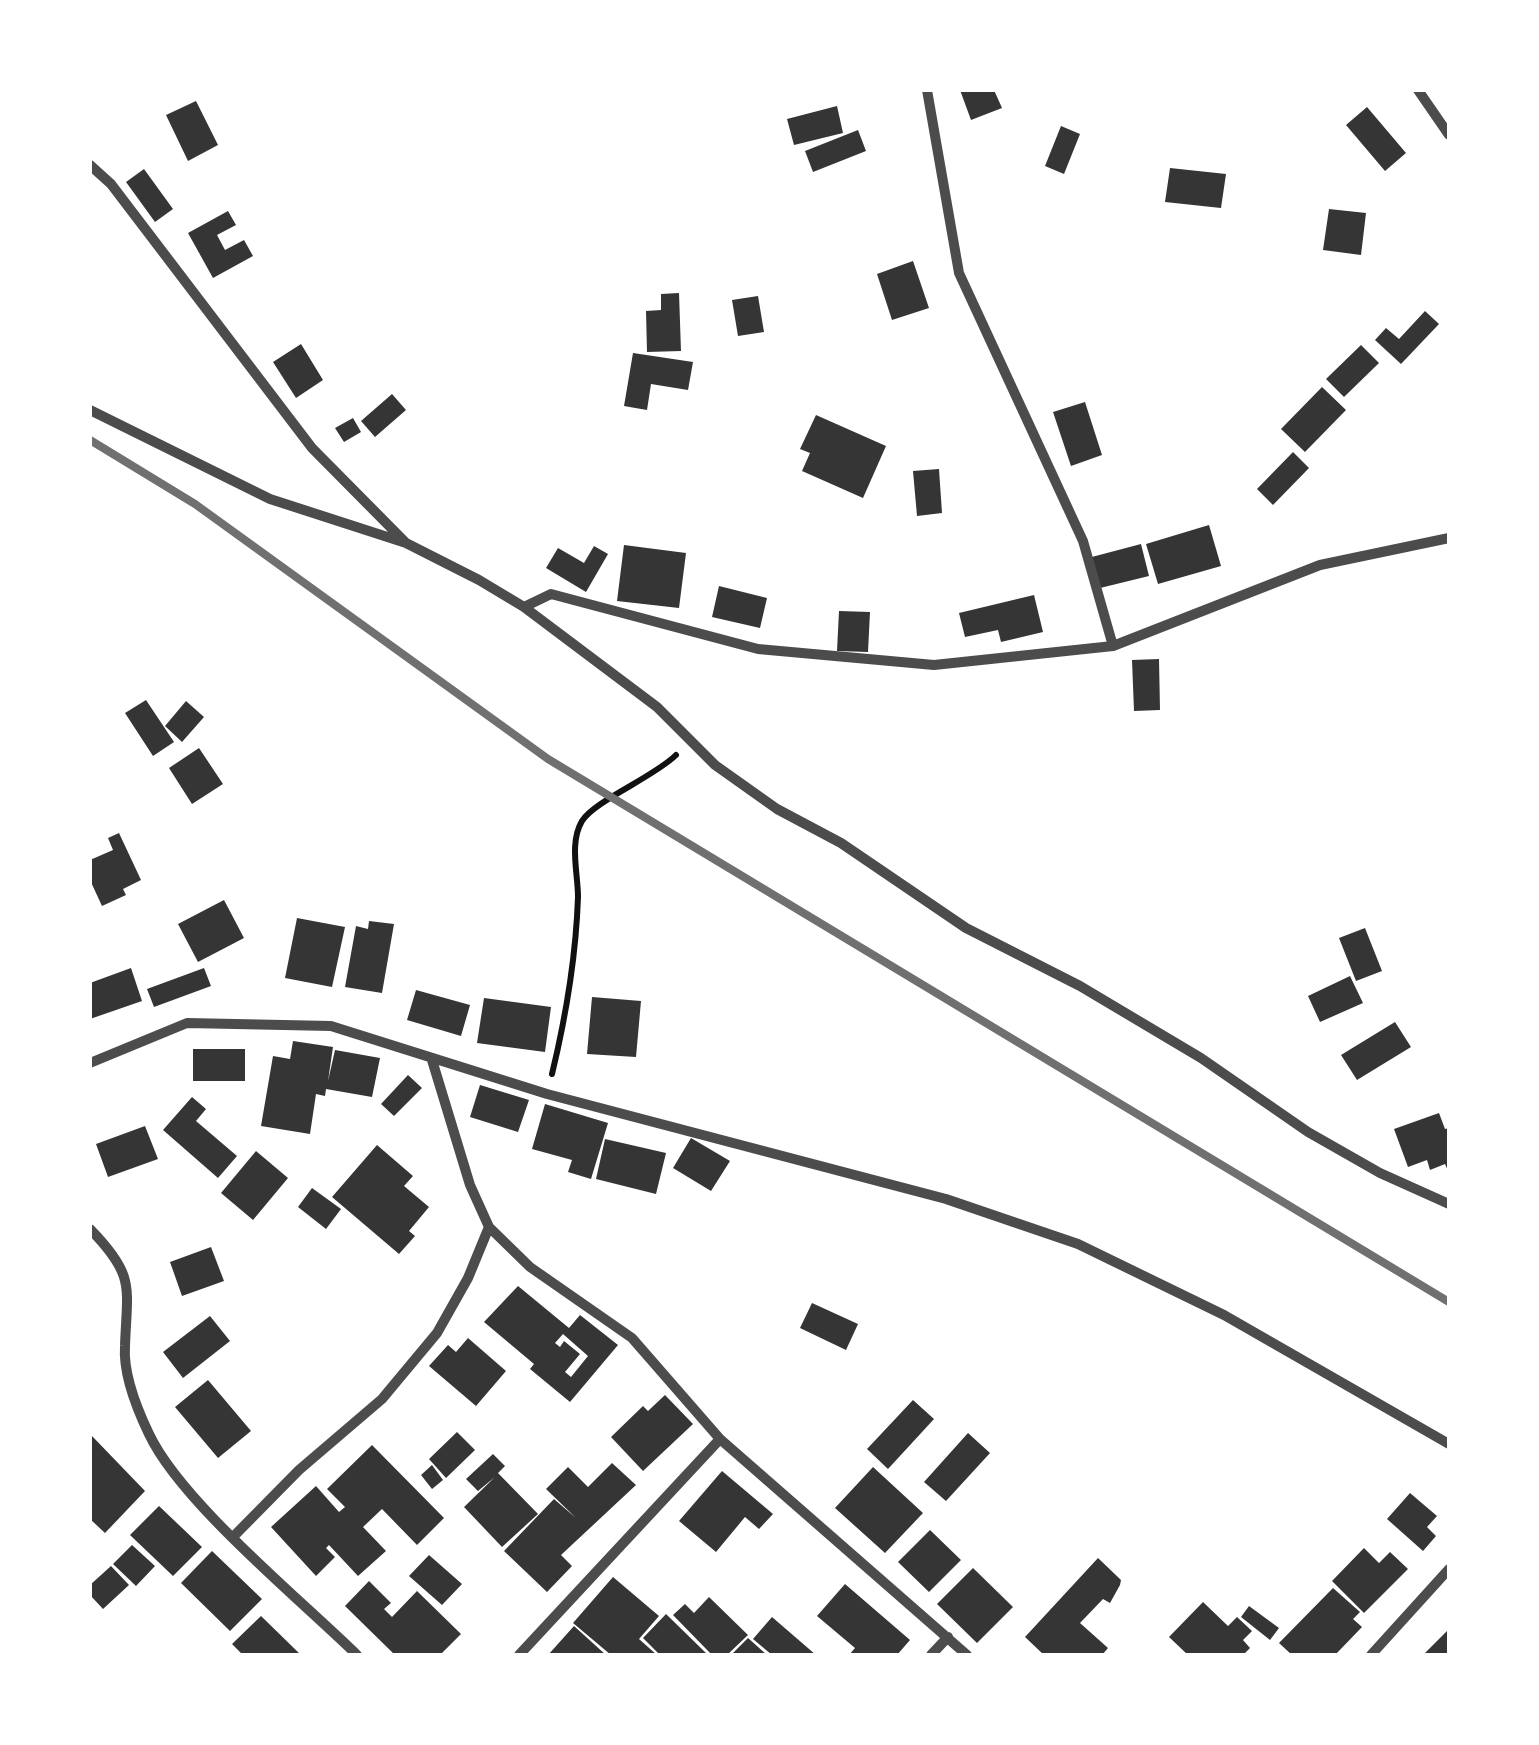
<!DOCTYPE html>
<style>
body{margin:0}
#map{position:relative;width:1539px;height:1745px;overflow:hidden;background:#fff;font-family:"PT Sans",sans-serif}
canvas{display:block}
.frame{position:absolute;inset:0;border:92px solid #fff;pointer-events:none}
</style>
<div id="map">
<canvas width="1539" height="1745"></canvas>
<div class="frame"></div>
</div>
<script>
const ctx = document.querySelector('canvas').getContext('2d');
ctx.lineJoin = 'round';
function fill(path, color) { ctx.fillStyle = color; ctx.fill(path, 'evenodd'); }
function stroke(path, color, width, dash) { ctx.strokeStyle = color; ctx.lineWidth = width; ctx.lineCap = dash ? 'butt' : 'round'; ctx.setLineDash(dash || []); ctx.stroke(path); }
fill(new Path2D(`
 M960,90H994L1002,108L971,120Z
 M196,101L218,145L188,161L166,115Z
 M837,106L843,133L794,145L787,119Z
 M1367,107L1406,153L1385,171L1346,125Z
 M1061,126L1080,134L1064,174L1045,166Z
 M858,130L866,151L813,172L805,151Z
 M1170,168L1226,174L1221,208L1165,202Z
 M144,169L173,209L155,222L126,182Z
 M1329,209L1366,213L1361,255L1323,250Z
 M228,211L236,225L217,235L225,250L244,240L253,256L213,278L188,233Z
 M913,261L929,308L892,320L877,274Z
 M679,293L681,351L647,352L646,311L661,310V294Z
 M758,296L764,332L738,336L732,300Z
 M1425,311L1439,324L1401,364L1375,340L1386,328L1399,339Z
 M301,344L323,380L296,398L273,362Z
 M1361,345L1379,363L1344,397L1326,379Z
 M633,353L693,362L688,390L651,384L647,410L624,406Z
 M1322,387L1346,410L1305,452L1281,429Z
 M392,394L406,410L375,437L361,421Z
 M1085,402L1102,455L1071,466L1053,412Z
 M816,415L886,446L863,498L802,471L810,453L800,449Z
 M353,418L361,432L344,442L335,428Z
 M1293,452L1309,468L1273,505L1257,489Z
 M939,469L942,513L917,516L913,471Z
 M1209,525L1221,566L1158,584L1146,544Z
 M1141,544L1149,576L1096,589L1088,558Z
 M624,545L686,553L679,608L617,601Z
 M594,546L608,554L586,592L546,568L558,548L584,563Z
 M719,586L767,598L760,628L712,617Z
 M1034,595L1043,632L1001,642L998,630L965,637L959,613Z
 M839,611L870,612L868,652L837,651Z
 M1159,659L1160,710L1134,711L1132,660Z
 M146,700L174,742L153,756L125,713Z
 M186,701L204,717L182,742L165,726Z
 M199,748L223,784L192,804L169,768Z
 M119,833L141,880L123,889L126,895L102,906L90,880V860L113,850L108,838Z
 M224,900L244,938L198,962L178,924Z
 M297,918L345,927L332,987L285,978Z
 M369,921L394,924L382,993L345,987L356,926L368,929Z
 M1365,928L1382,971L1356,981L1339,938Z
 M131,968L142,1001L90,1019V983Z
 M204,968L211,986L154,1007L147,989Z
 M1350,976L1363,1003L1320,1022L1308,996Z
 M416,990L470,1005L461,1036L407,1020Z
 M592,997L641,1001L636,1057L587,1054Z
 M484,998L551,1007L545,1052L477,1043Z
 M1395,1022L1411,1047L1357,1080L1341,1055Z
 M293,1041L333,1047L328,1081L335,1050L380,1058L372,1097L326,1089L325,1096L316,1094L310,1134L261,1126L273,1056L290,1059Z
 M193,1049H245V1081H193Z
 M408,1075L422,1088L394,1116L381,1104Z
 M480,1085L529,1100L518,1132L470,1117Z
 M192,1097L206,1109L196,1121L237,1156L218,1178L163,1130Z
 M545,1104L608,1123L591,1179L568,1172L572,1160L532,1149Z
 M1439,1113L1445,1129L1449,1128V1173L1445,1164L1430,1170L1427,1160L1408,1167L1394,1129Z
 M145,1126L158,1159L108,1177L96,1144Z
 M691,1138L730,1161L711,1191L673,1168Z
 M605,1139L666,1153L656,1194L596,1179Z
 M377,1145L413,1176L404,1186L429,1207L409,1231L415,1236L399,1254L332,1197Z
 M256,1151L288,1178L253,1220L221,1193Z
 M312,1188L341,1209L326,1229L298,1207Z
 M211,1247L224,1281L182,1296L170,1262Z
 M518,1286L569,1328L580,1315L618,1345L570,1402L530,1369L534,1364L484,1322ZM563,1334L588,1356L571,1377L565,1372L580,1354L564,1341L560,1347L555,1343Z
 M812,1303L858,1324L846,1350L800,1328Z
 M210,1316L230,1341L183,1378L163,1352Z
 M468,1338L506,1371L476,1406L429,1366L448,1345L456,1352Z
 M208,1380L251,1431L218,1458L175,1407Z
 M665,1395L693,1424L643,1471L611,1437L643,1406L648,1411Z
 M913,1400L934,1419L888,1469L867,1449Z
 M457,1432L475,1450L446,1478L429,1459Z
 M968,1433L990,1453L946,1501L924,1482Z
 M92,1436L145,1491L105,1533L90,1519Z
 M372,1445L444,1518L417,1545L382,1509L363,1527L386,1551L358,1576L329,1545L326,1548L335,1557L316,1576L271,1527L316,1486L339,1512L345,1507L327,1489Z
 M493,1454L505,1466L498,1473L538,1514L502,1547L464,1507L495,1477L478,1491L466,1479Z
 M612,1463L636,1485L561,1555L572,1566L547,1592L504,1551L554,1499L576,1518L546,1489L568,1467L588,1487Z
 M432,1465L443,1480L432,1489L421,1475Z
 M873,1467L923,1513L885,1553L835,1508Z
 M722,1471L773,1514L759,1529L745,1517L716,1552L679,1521Z
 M1410,1493L1437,1516L1427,1527L1436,1536L1423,1551L1387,1519Z
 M159,1506L202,1547L173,1576L130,1535Z
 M930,1530L961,1560L929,1592L898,1562Z
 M132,1545L155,1566L136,1586L113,1564Z
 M1364,1548L1379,1563L1390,1552L1408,1569L1364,1613L1332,1581Z
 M212,1551L262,1599L230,1631L181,1583Z
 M429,1555L462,1584L442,1605L409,1576Z
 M1098,1558L1121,1580L1120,1585L1110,1603L1103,1599L1080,1623L1108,1648L1102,1655H1044L1025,1637Z
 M111,1566L129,1585L103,1609L90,1595V1585Z
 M973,1568L1013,1607L977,1643L937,1604Z
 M613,1577L659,1616L639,1639L657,1655H611L573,1623Z
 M369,1581L391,1603L384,1609L392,1617L417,1591L461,1634L440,1655H395L345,1606Z
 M845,1584L910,1640L897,1655H849L855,1648L817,1616Z
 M1333,1588L1360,1612L1353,1619L1362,1627L1335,1655H1292L1279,1643Z
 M709,1597L748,1635L727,1655H712L673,1615L685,1604L694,1613Z
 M1203,1602L1228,1626L1237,1617L1252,1631L1243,1640L1250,1648L1243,1655H1188L1169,1637Z
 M1249,1606L1279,1628L1270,1640L1241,1617Z
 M666,1614L708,1655H660L643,1638Z
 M261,1616L301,1655H243L232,1644Z
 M772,1617L816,1655H772L753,1639Z
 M574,1626L606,1655H548Z
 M1449,1629V1655H1423Z
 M748,1638L767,1655H731Z`), '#353535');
stroke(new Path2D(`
 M552,1074C566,1016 576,956 578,897C578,873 569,843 582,821C594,801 654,777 676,755`), '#111', 6);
stroke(new Path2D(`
 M927,90L959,273L1083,541L1113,646
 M1418,90L1449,135
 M90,165L111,184L312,448L406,543
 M90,410L270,499L406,543L479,580L524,607L657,707L715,765L777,809L841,843L966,928L1080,986L1201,1058L1308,1132L1380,1173L1449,1204
 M524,607L551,594L758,649L934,665L1113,646L1320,565L1449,538
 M90,1063L187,1023L331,1026L547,1094L946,1199L1078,1244L1224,1315L1449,1444
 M489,1227L530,1267L632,1338L720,1439L967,1655
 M90,1229C136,1276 127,1287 125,1346C123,1374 137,1409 149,1434C181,1502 300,1599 357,1655
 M234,1536L299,1470L382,1399L437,1333L468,1278L489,1227L470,1185L432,1060
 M519,1655L720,1439
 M931,1655L948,1637
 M1371,1655L1449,1569`), '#4c4c4c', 10);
stroke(new Path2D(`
 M90,440L195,504L548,759L1449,1302`), '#707070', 8);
</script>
